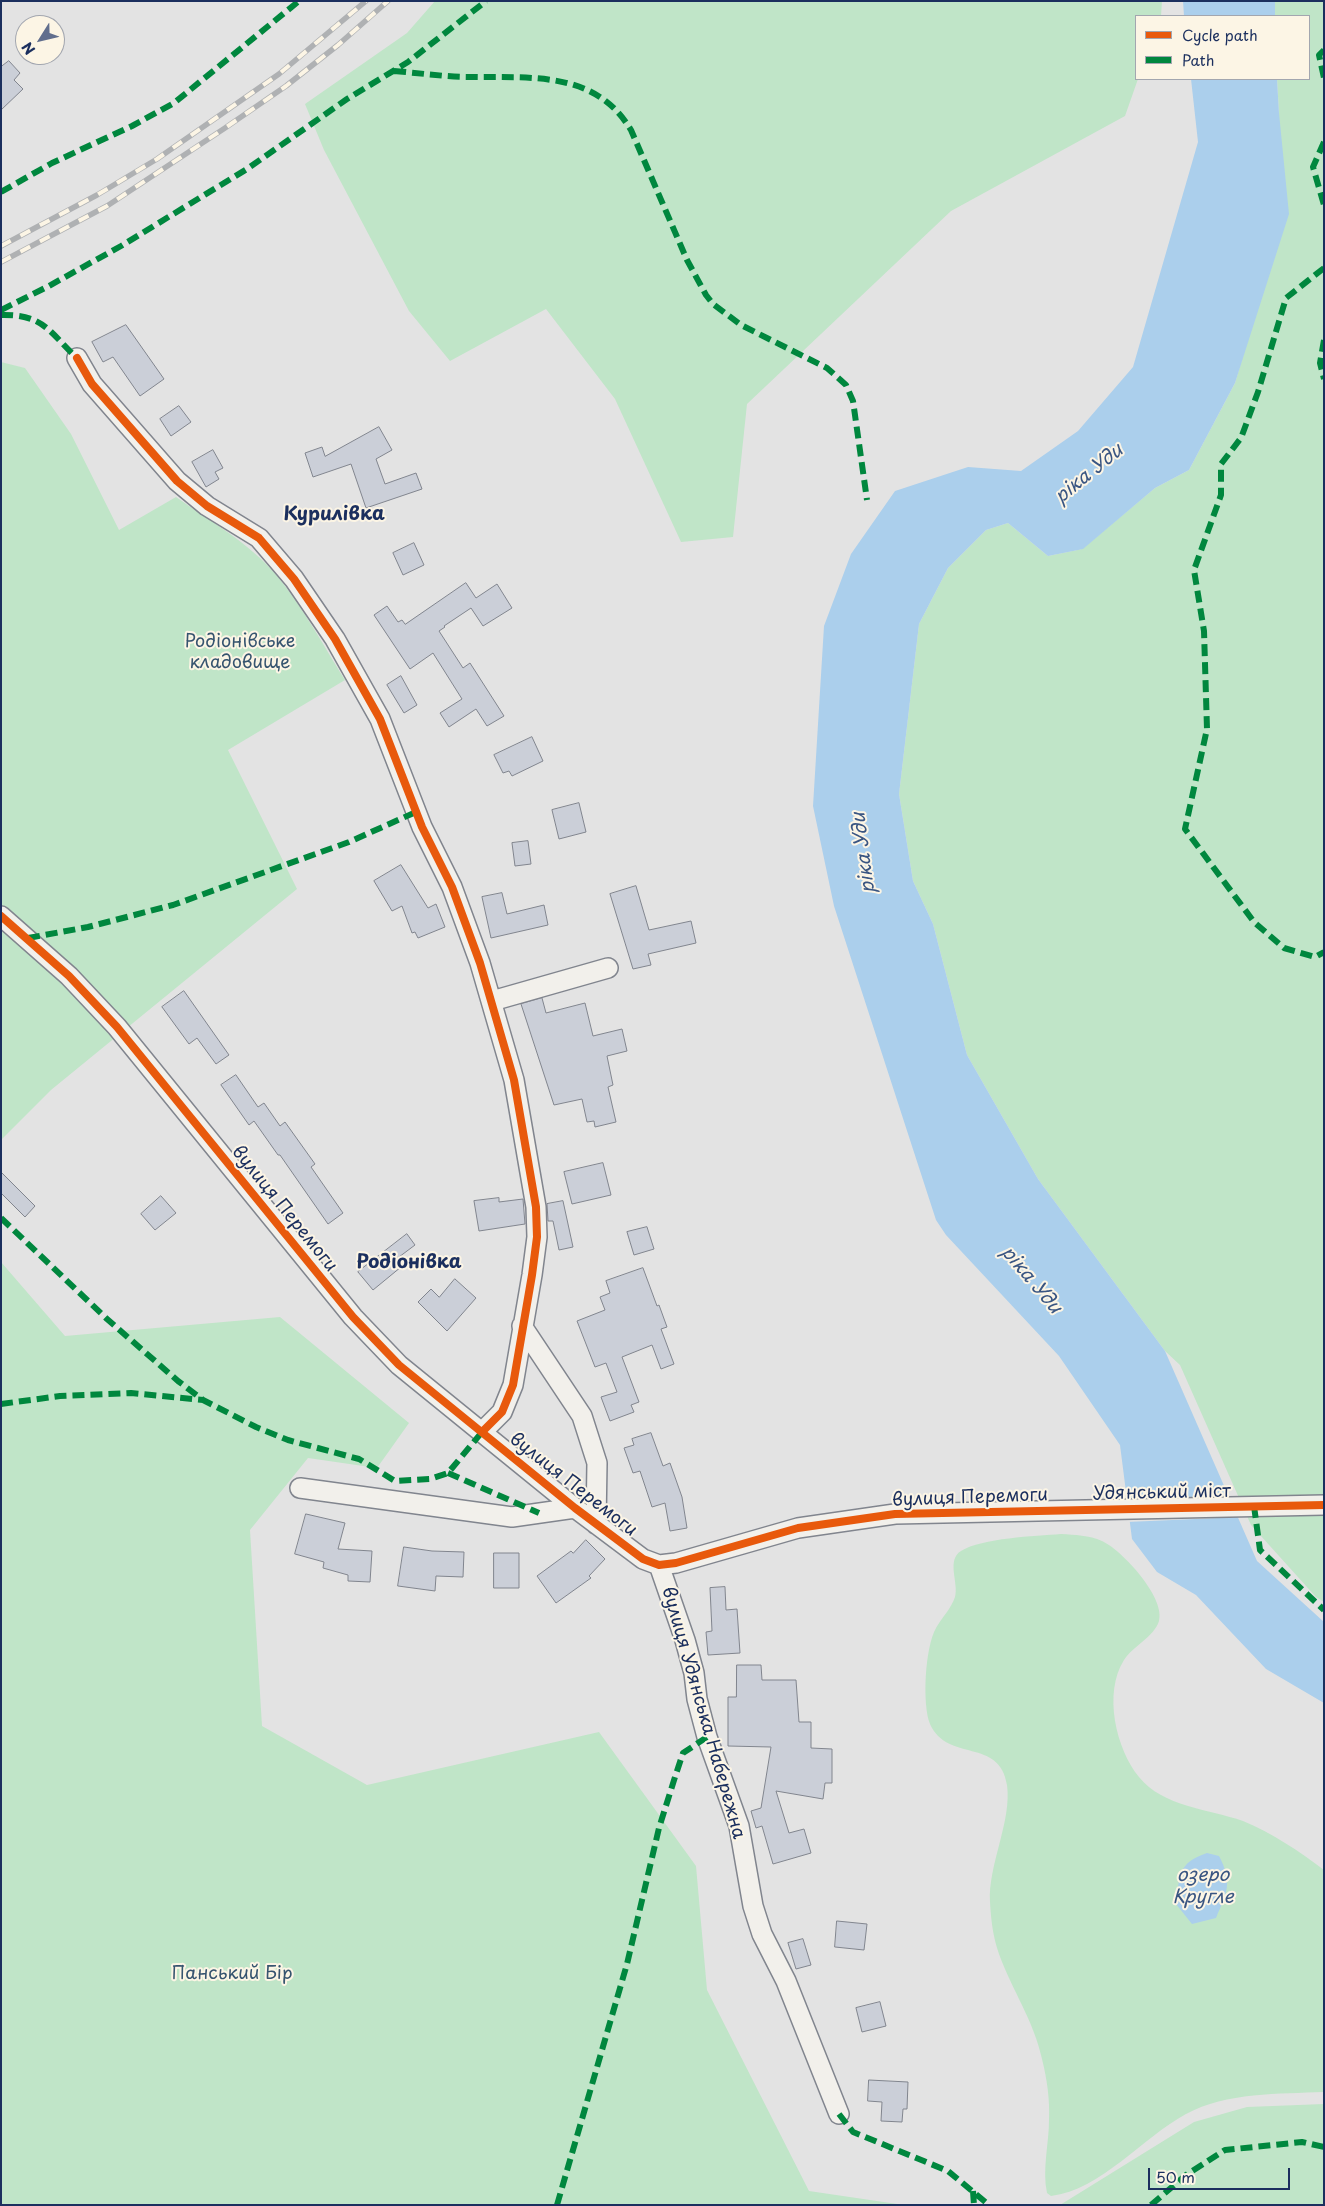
<!DOCTYPE html>
<meta charset="utf-8">
<style>
body{margin:0}
#map{position:relative;width:1325px;height:2206px;overflow:hidden;background:#e3e3e3;font-family:"Playpen Sans",sans-serif}
canvas{display:block}
.frame{position:absolute;inset:0;border:2px solid #1b2f5e;pointer-events:none}
.legend{position:absolute;left:1135px;top:15px;width:175px;height:65px;box-sizing:border-box;background:#fcf5e5;border:1px solid #a2a6af;margin:0;padding:6px 9px;list-style:none;font-size:15px;color:#1b2f5e}
.legend li{display:flex;align-items:center;gap:10px;height:25px}
.legend b{width:25px;border:1px solid #a2a6af}
.north{position:absolute;left:15px;top:15px;width:50px;height:50px;box-sizing:border-box;background:#fcf5e5;border:1px solid #a2a6af;border-radius:50%;rotate:234deg;font-size:14px;font-weight:700;line-height:20px;text-align:center;color:#1b2f5e}
.north::after{content:'';display:block;margin:auto;width:18px;height:22px;background:#616e8d;clip-path:polygon(50% 0,100% 100%,50% 72%,0 100%)}
.scale{position:absolute;left:1148px;top:2168px;width:142px;height:22px;box-sizing:border-box;border:2px solid #1b2f5e;border-top:0;padding-left:6px;font-size:15px;line-height:18px;white-space:nowrap;color:#1b2f5e;-webkit-text-stroke:4px #fcf5e5;paint-order:stroke}
</style>
<div id="map">
<canvas width="1325" height="2206"></canvas>
<div class="frame"></div>
<ul class="legend">
<li><b style="height:6px;background:#e8590c"></b>Cycle path</li>
<li><b style="height:6px;background:#00873e"></b>Path</li>
</ul>
<div class="north">N</div>
<div class="scale">50 m</div>
</div>
<script>
const ctx = document.querySelector('canvas').getContext('2d');
ctx.lineJoin = 'round';
function fill(path, color) { ctx.fillStyle = color; ctx.fill(path, 'evenodd'); }
function stroke(path, color, width, dash) { ctx.strokeStyle = color; ctx.lineWidth = width; ctx.lineCap = dash ? 'butt' : 'round'; ctx.setLineDash(dash || []); ctx.stroke(path); }
function label(font, color, halo, rows, align = 'center') {
  ctx.font = font + ' "Playpen Sans",sans-serif'; ctx.lineWidth = 4; ctx.setLineDash([]); ctx.textBaseline = 'middle'; ctx.strokeStyle = halo; ctx.fillStyle = color; for (const [text, x, y, turn = 0] of rows) {
    ctx.save(); ctx.translate(x, y); ctx.rotate((+turn || 0) * Math.PI / 180); ctx.textAlign = isNaN(turn) ? turn : align; if (halo) ctx.strokeText(text, 0, 0); ctx.fillText(text, 0, 0); ctx.restore();
  }
}
fill(new Path2D(`
 M435,1H1162L1161,16H1136V79H1138L1125,116L951,211L747,404L733,537L681,542L615,399L546,309L450,361L409,311L324,150L305,104L407,33Z
 M1275,1H1324V1602L1316,1597L1251,1525L1180,1365L1165,1351L1038,1179L967,1055L933,924L913,881L899,794L919,624L948,568L986,530L1008,523L1048,556L1082,549L1155,488L1189,470L1235,383L1258,305L1279,113L1277,79H1309V16H1275Z
 M1,362L25,368L71,434L119,530L176,497C207,519 244,540 270,568C298,598 323,645 345,680L228,750L297,889L51,1090L1,1140Z
 M1,1262L65,1336L280,1317L409,1423L377,1468L308,1458L250,1530L262,1726L367,1785L599,1732L696,1866L707,1990L809,2191L904,2205H1Z
 M1061,1534C1075,1535 1089,1535 1102,1541C1122,1550 1166,1598 1159,1621C1154,1637 1133,1646 1124,1660C1103,1693 1116,1749 1139,1777C1163,1807 1209,1809 1243,1821C1272,1833 1299,1851 1324,1870V2092C1279,2094 1227,2092 1186,2114C1143,2137 1101,2190 1051,2196L1047,2193C1042,2169 1049,2144 1049,2120C1050,2100 1047,2079 1042,2059C1034,2021 1012,1990 999,1954C993,1937 991,1920 990,1902C988,1865 1012,1821 1007,1785C1000,1737 947,1763 930,1724C922,1704 925,1647 936,1628C942,1617 951,1609 955,1597C959,1583 946,1560 961,1551C982,1538 1035,1536 1061,1534Z
 M1324,2104V2205H1060L1194,2122L1247,2107Z`), '#c0e5c8');
fill(new Path2D(`
 M1183,1H1275V16H1184Z
 M1191,79H1277L1279,113L1289,214L1235,383L1189,470L1155,488L1083,549L1048,556L1008,523L986,530L948,568L919,624L899,794L913,881L933,924L967,1055L1038,1179L1165,1351L1257,1561L1324,1622V1703L1266,1669L1196,1595L1157,1572L1132,1539L1120,1445L1059,1356L946,1235L936,1220L834,906L813,806L824,626L851,554L895,491L968,467L1021,471L1078,431L1133,367L1198,142Z
 M1207,1853L1219,1856C1233,1883 1227,1892 1216,1918L1192,1924L1176,1904C1180,1876 1177,1863 1207,1853Z`), '#abcfec');
fill(new Path2D(`
 M1231,1496L1241,1517L1127,1522L1125,1499Z`), '#e3e3e3');
const building = new Path2D(`
 M9,61L20,73L14,80L23,89L1,110V67Z
 M126,325L164,379L140,396L113,357L103,362L92,342Z
 M179,406L191,422L171,436L160,419Z
 M379,427L392,450L376,459L385,484L416,473L422,489L366,508L351,464L313,477L305,453L322,447L325,456Z
 M213,450L223,468L215,472L219,479L206,487L192,462Z
 M414,543L424,565L403,575L393,553Z
 M466,583L476,598L497,584L512,608L483,626L471,608L444,626L445,627L439,631L463,668L470,663L504,716L487,726L476,709L449,727L440,713L462,699L433,653L410,669L374,615L387,606L398,622L402,620L405,624Z
 M401,676L417,705L404,713L387,685Z
 M532,737L543,761L512,776L509,771L503,773L494,755Z
 M579,803L586,832L559,839L552,810Z
 M528,841L531,864L515,866L512,843Z
 M401,865L428,908L436,904L445,927L418,938L415,932L412,933L402,906L392,911L374,881Z
 M636,886L649,930L691,921L696,943L648,954L651,965L633,969L610,894Z
 M502,893L507,914L544,905L548,925L491,938L482,897Z
 M184,991L229,1055L216,1064L197,1038L189,1044L162,1007Z
 M542,998L546,1013L585,1003L593,1036L622,1029L627,1051L607,1056L613,1085L608,1087L616,1122L595,1127L594,1121L587,1122L582,1099L554,1105L521,1004Z
 M236,1075L258,1107L264,1103L280,1126L285,1122L315,1164L311,1167L343,1213L328,1224L280,1155H278L254,1121L249,1125L221,1085Z
 M603,1163L611,1195L572,1204L564,1172Z
 M1,1172L35,1206L25,1217L1,1193Z
 M161,1196L176,1213L155,1230L141,1214Z
 M499,1198V1202L523,1199L525,1224L479,1231L474,1201Z
 M563,1201L573,1247L559,1250L553,1221H548L547,1204Z
 M647,1227L654,1249L634,1255L627,1232Z
 M407,1234L415,1245L395,1260L401,1267L373,1290L358,1272Z
 M643,1268L657,1306L659,1305L667,1327L661,1329L674,1364L661,1369L652,1345L622,1357L639,1402L631,1405L634,1412L610,1421L601,1397L617,1392L606,1363L595,1367L577,1321L605,1310L600,1297L610,1293L606,1281Z
 M455,1279L476,1298L447,1331L418,1302L431,1289L439,1297Z
 M651,1433L663,1466L670,1463L682,1497L687,1528L670,1531L665,1503L652,1507L640,1471L633,1473L624,1448L634,1445L632,1439Z
 M306,1514L345,1523L338,1549L372,1551L370,1582L348,1581V1575L323,1568L324,1562L295,1554Z
 M586,1540L605,1559L589,1576L591,1578L556,1603L537,1576L571,1551L573,1553Z
 M404,1547L432,1551L464,1552L463,1577L436,1576L435,1591L398,1586Z
 M494,1553H519V1588H494Z
 M725,1587L726,1610L737,1609L740,1653L708,1655L706,1632L712,1631L710,1588Z
 M737,1665H761L762,1680H796L799,1722H811V1748L832,1749V1783H825L823,1799L776,1791L789,1833L804,1829L811,1853L773,1864L762,1826L756,1828L751,1811L761,1808L771,1747L728,1746V1697H736Z
 M837,1921L867,1924L864,1950L835,1947Z
 M803,1939L811,1965L796,1969L788,1943Z
 M880,2002L886,2026L862,2032L856,2008Z
 M869,2080L908,2082L907,2109H903L902,2122L881,2121L882,2102L868,2101Z`);
fill(building, '#cbcfd8');
stroke(building, '#81858e', 1);
const minor = new Path2D(`
 M77,358L92,384L177,481L207,506L259,538L294,579L335,639L380,719L422,827L452,887L480,963L514,1080L536,1207L537,1237L532,1275L513,1385L502,1412L482,1432
 M1,916L69,976L117,1027L353,1317L399,1365L575,1508L643,1559L659,1565L676,1563L798,1528L895,1514L1324,1505
 M492,1001L608,968
 M522,1326L582,1416L597,1463L596,1524
 M300,1488L512,1517L575,1508
 M659,1565L685,1640L694,1673L697,1699L707,1737L739,1826L753,1906L762,1934L786,1981L839,2114`);
stroke(minor, '#81858e', 22);
stroke(minor, '#f2f0eb', 19);
const rail = new Path2D(`
 M1,246L97,195L157,159L279,74L366,1
 M1,262L107,206L225,128L286,86L338,45L388,1`);
stroke(rail, '#afb1b3', 5.5);
stroke(rail, '#fcf5e5', 4, [11]);
stroke(new Path2D(`
 M1324,50L1319,55L1324,78
 M394,71C420,73 445,77 470,77C531,78 595,70 631,130L687,260L706,295L713,304L741,325L827,368L846,385L853,401L867,500
 M1324,142L1313,167L1324,205
 M1,192L52,163L132,126L174,103L299,1
 M1324,268L1286,298L1258,392L1241,438L1221,464V495L1194,570L1204,631L1207,729L1185,829L1254,922L1284,948L1315,957L1324,952
 M1,310L47,287L121,246L247,169L347,99L408,62L486,1
 M1,315C44,314 49,332 77,358
 M1324,340L1320,363L1324,379
 M28,938L88,927L173,905L349,842L416,812
 M1,1218L107,1319L178,1381L203,1400L256,1427L288,1440L359,1459L395,1481L430,1479L448,1473L482,1432
 M1,1404L60,1396L131,1393L203,1400
 M448,1473L539,1513
 M1254,1506L1260,1550L1324,1610
 M839,2114L853,2132L948,2171L989,2205
 M973,2191L974,2205
 M557,2205L627,1964L659,1828L675,1777L683,1753L707,1737
 M1151,2205L1186,2175L1225,2150L1302,2142L1324,2147`), '#00873e', 6, [12, 6]);
stroke(new Path2D(`
 M77,358L92,384L177,481L207,506L259,538L294,579L335,639L380,719L422,827L452,887L480,963L514,1080L536,1207L537,1237L532,1275L513,1385L502,1412L482,1432
 M1,916L69,976L117,1027L353,1317L399,1365L575,1508L643,1559L659,1565L676,1563L798,1528L895,1514L1324,1505`), '#e8590c', 8);
label('18px', '#36546f', '#fcf5e5', [
 ["Родіонівське",240,642],
 ["кладовище",240,663],
 ["Панський Бір",232,1974]
]);
label('18px', '#1b2f5e', '#fcf5e5', [
 ["вулиця Перемоги",284,1209,51],
 ["вулиця Перемоги",573,1485,38],
 ["Удянський міст",1162,1493,-1],
 ["вулиця Перемоги",970,1498,-2],
 ["вулиця Удянська Набережна",703,1713,74]
]);
label('italic 19px', '#395582', '#fcf5e5', [
 ["ріка Уди",1089,474,-39],
 ["ріка Уди",864,853,-97],
 ["ріка Уди",1031,1280,50],
 ["озеро",1203,1876],
 ["Кругле",1203,1898]
]);
label('bold 19px', '#1b2f5e', '#fcf5e5', [
 ["Курилівка",334,515],
 ["Родіонівка",409,1263]
]);
</script>
